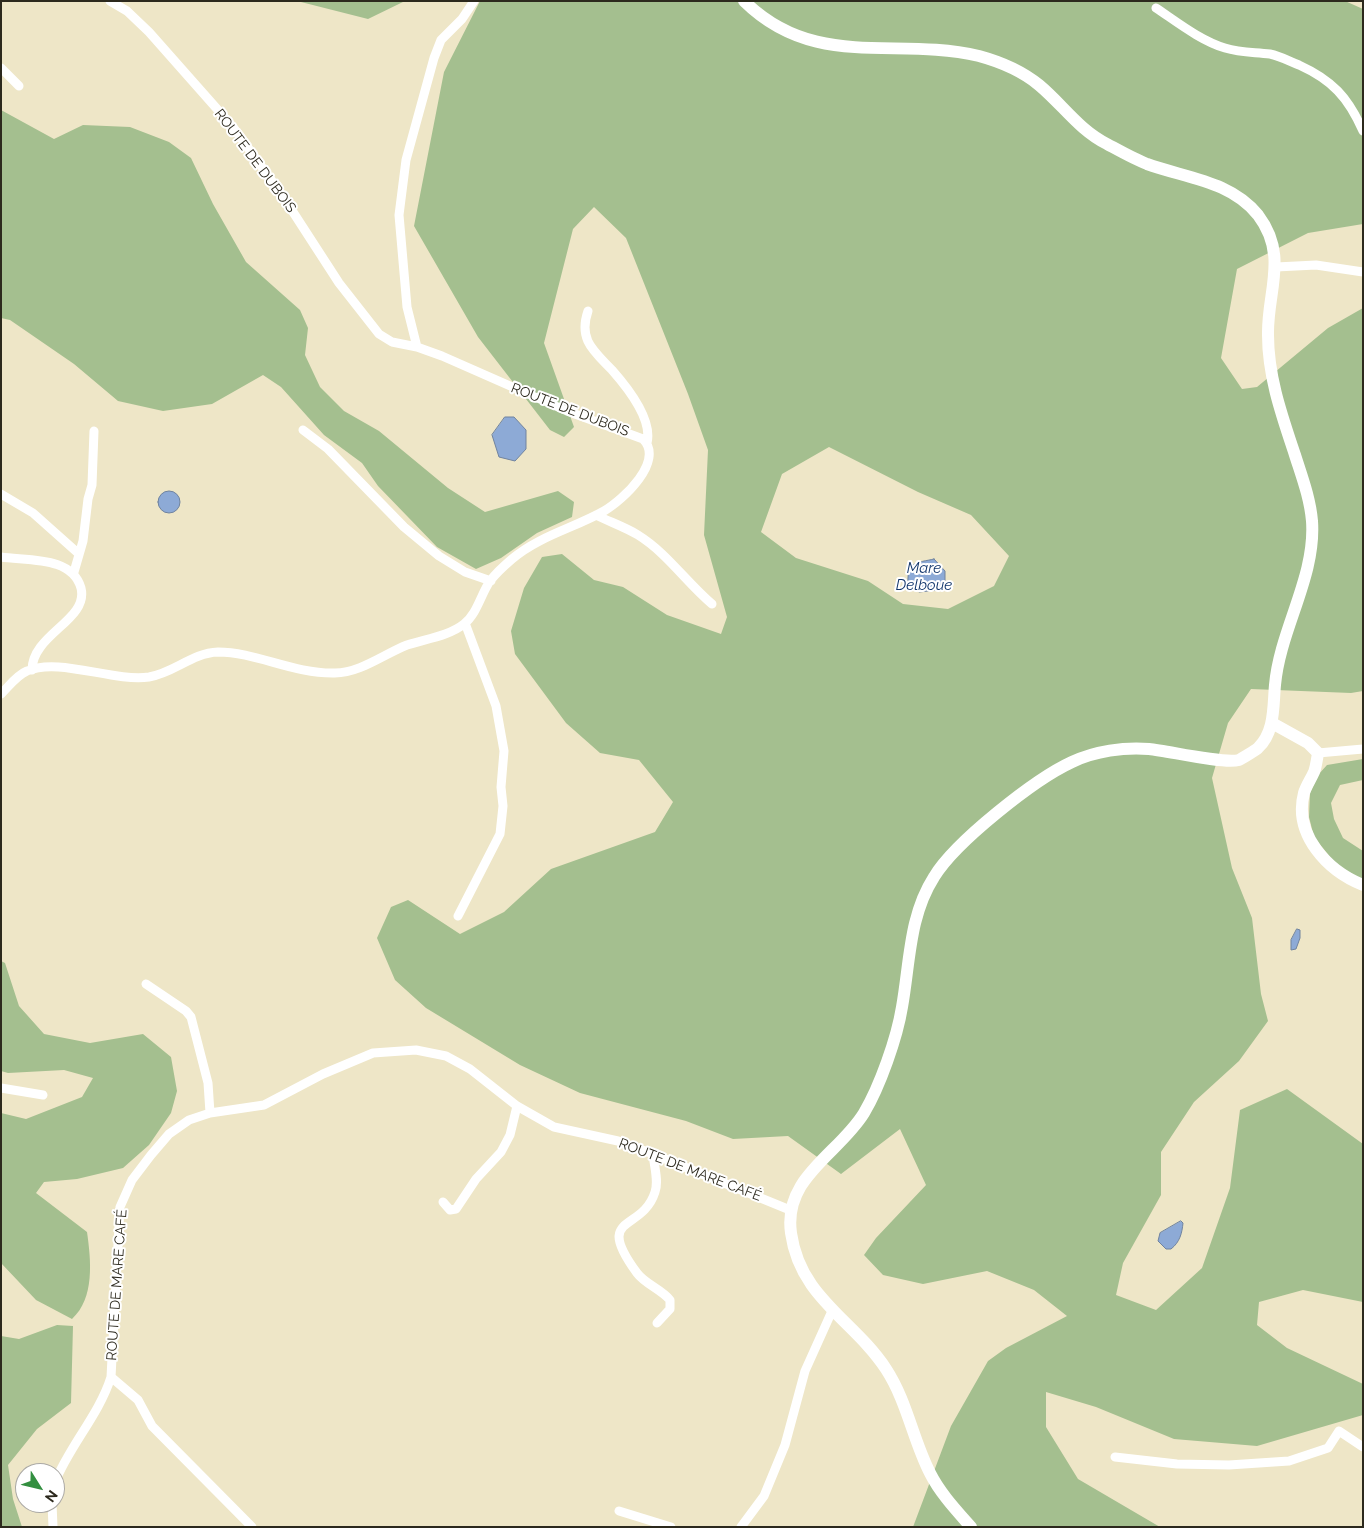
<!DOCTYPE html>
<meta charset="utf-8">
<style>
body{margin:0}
#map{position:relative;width:1364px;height:1528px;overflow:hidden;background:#eee6c7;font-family:Raleway,sans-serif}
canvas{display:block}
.frame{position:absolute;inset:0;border:2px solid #2c291d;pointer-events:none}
.north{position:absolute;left:15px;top:1463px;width:50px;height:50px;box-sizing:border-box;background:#fff;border:1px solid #aba9a5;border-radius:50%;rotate:126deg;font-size:14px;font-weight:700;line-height:20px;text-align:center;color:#2c291d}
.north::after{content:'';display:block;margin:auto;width:18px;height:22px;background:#338f40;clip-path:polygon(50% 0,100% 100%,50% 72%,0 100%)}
</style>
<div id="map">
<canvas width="1364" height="1528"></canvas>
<div class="frame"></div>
<div class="north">N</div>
</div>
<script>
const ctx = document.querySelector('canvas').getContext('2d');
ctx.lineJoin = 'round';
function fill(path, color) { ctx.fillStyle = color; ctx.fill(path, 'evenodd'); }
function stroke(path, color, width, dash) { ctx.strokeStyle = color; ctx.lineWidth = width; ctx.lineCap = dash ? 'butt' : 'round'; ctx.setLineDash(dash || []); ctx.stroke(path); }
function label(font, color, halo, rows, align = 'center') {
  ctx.font = font + ' Raleway,sans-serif'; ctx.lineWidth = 4; ctx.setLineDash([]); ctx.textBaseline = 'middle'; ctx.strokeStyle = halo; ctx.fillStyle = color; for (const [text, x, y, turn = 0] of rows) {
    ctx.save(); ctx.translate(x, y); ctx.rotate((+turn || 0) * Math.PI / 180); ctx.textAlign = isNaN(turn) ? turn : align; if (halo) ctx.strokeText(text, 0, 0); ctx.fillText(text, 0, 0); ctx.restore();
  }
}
fill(new Path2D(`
 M297,1H405L368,19Z
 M480,1H1345L1363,9V224L1308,233L1237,269L1221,358L1242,389L1257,387L1328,328L1363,308V691L1351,693L1251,689L1228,723L1212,778L1232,868L1252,918L1261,994L1268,1021L1239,1061L1194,1102L1161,1152V1195L1123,1263L1116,1295L1156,1310L1202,1268L1230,1188L1240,1110L1287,1089L1363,1144V1302L1303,1290L1259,1302L1257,1325L1287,1348L1363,1384V1415L1257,1446L1174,1439L1096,1407L1046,1392V1427L1078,1479L1160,1527H913L951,1426L988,1361L1006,1348L1067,1316L1034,1290L987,1271L923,1284L883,1275L864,1255L876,1238L926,1185L900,1129L841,1174L788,1136L733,1139L686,1121L580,1093L520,1065L426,1008L395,980L377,938L391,907L408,900L460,934L504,912L551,869L655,832L673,802L639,760L600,753L566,723L515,654L511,631L524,588L542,557L562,554L594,580L623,587L667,615L721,634L727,617L704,535L708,450L688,394L626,238L594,207L573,229L544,343L574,427L564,437L550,430L478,337L414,226L444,72ZM829,447L918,492L971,515L1009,556L994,586L948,609L903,604L868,581L796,558L761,532L782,474Z
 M1,110L54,139L83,125L130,127L169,142L191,158L213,204L246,262L300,310L308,328L305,355L320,387L344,411L379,431L448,488L485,512L558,491L574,502L572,517L537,533L501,558L476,569L437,547L378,486L362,463L324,435L281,387L263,375L212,404L163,411L118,401L74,364L10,320L1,318Z
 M1363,759V780L1340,785L1331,803L1334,819L1343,838L1363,851V882L1343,873L1314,837L1309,817L1310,793L1318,775L1327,765Z
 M1,961L5,963L19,1006L44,1034L90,1043L143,1034L171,1057L177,1091L171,1113L149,1145L123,1168L77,1179L44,1182L36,1193L87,1232C91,1260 95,1298 72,1319L36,1300L1,1263V1113L26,1119L82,1097L93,1078L64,1070L8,1073L1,1071Z
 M57,1325L73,1326L71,1403L37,1429L8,1465L13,1499L22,1527H1V1336L19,1339Z`), '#a4bf8f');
const water = new Path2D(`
 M505,417H514L526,430V449L515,461L499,457L492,435Z
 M158 502a11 11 0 1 1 22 0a11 11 0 1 1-22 0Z
 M934,559L945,571V581L937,590L919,592L908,583C907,561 917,563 934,559Z
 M1297,929L1300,930V938L1296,949L1291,950V940Z
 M1181,1221L1183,1223C1182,1233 1180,1242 1171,1249H1166L1158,1241L1160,1233Z`);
fill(water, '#8daad6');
stroke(water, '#70839e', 1);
stroke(new Path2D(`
 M1156,8C1177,22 1201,41 1225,48C1241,53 1254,52 1270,54C1280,56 1289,61 1299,65C1332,80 1348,97 1363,131
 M1,68L19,86
 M1276,267L1316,265L1363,272
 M588,311C578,340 594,351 612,370C627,387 653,419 647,443
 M417,347L407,307L399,215L406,160L434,58L441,40L462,19L474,1
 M303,430L328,449L404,527L439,556L465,572L491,581
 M1,494L33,513L79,554
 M596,515C610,522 625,527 638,535C667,553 686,582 712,604
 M1,557C28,561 72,556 81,588C89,620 32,634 32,670
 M74,572L83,541L88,499L92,485L94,431
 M1,694C9,686 17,675 27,671C59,657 112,682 149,677C174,673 192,653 218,652C256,652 293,674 335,673C360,673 384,654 407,645C425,639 449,636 464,624C477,614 481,594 490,581C496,573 505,565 512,559C539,536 574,528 604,511C623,500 665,461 643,439L567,411L442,356L417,347L392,342L379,334L339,283L282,195L233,127L149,32L127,11L110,1
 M1318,753L1363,749
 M458,916L500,834L503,806L501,787L504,751L496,706L465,623
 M146,984L186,1011L191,1017L208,1083L210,1113
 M1,1088L43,1095
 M653,1154C654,1166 659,1181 655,1192C642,1233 593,1213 637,1273C645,1284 661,1289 670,1300V1309L657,1323
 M443,1202L450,1210L456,1209L476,1179L501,1152L510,1135L517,1106
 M111,1377L138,1400L152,1426L252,1527
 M1115,1457L1177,1464L1229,1465L1289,1461L1328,1448L1339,1431L1363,1447
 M55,1482C70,1445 99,1415 111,1377L120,1207L132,1180L151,1155L169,1134L189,1120L210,1113L264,1105L323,1074L373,1053L416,1050L446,1056L470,1069L517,1106L554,1127L618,1141L653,1154L790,1210
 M52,1503L53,1527
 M619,1511L671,1527
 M741,1527L764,1496L785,1445L805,1371L832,1311`), '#fff', 9);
stroke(new Path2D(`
 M744,1C815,71 895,36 979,56C1001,62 1022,71 1039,85C1063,105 1079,130 1107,144C1120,151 1134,159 1147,164C1186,178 1231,181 1258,215C1289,256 1267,291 1268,335C1268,377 1282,416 1295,455C1302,477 1310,498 1312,521C1316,577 1280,629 1275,685C1273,707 1275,732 1258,748C1256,750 1241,759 1239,760C1222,764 1169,751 1149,749C1124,747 1095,751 1072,762C1035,779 955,842 934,877C909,916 910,962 902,1007C897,1038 880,1086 864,1113C839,1154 783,1177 791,1233C800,1298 854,1320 886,1369C907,1401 913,1440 930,1473C940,1493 956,1510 971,1527
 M1272,723L1308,743L1318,753C1317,759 1316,767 1314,772C1311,779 1306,786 1304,793C1293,835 1328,871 1363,885`), '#fff', 12);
label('14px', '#2c291d', '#fff', [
 ["ROUTE DE DUBOIS",255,161,53],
 ["ROUTE DE DUBOIS",570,410,21],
 ["ROUTE DE MARE CAFÉ",690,1170,21],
 ["ROUTE DE MARE CAFÉ",117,1285,-86]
]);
label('italic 15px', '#11356b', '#fff', [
 ["Mare",924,568],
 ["Delboue",924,585]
]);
</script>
